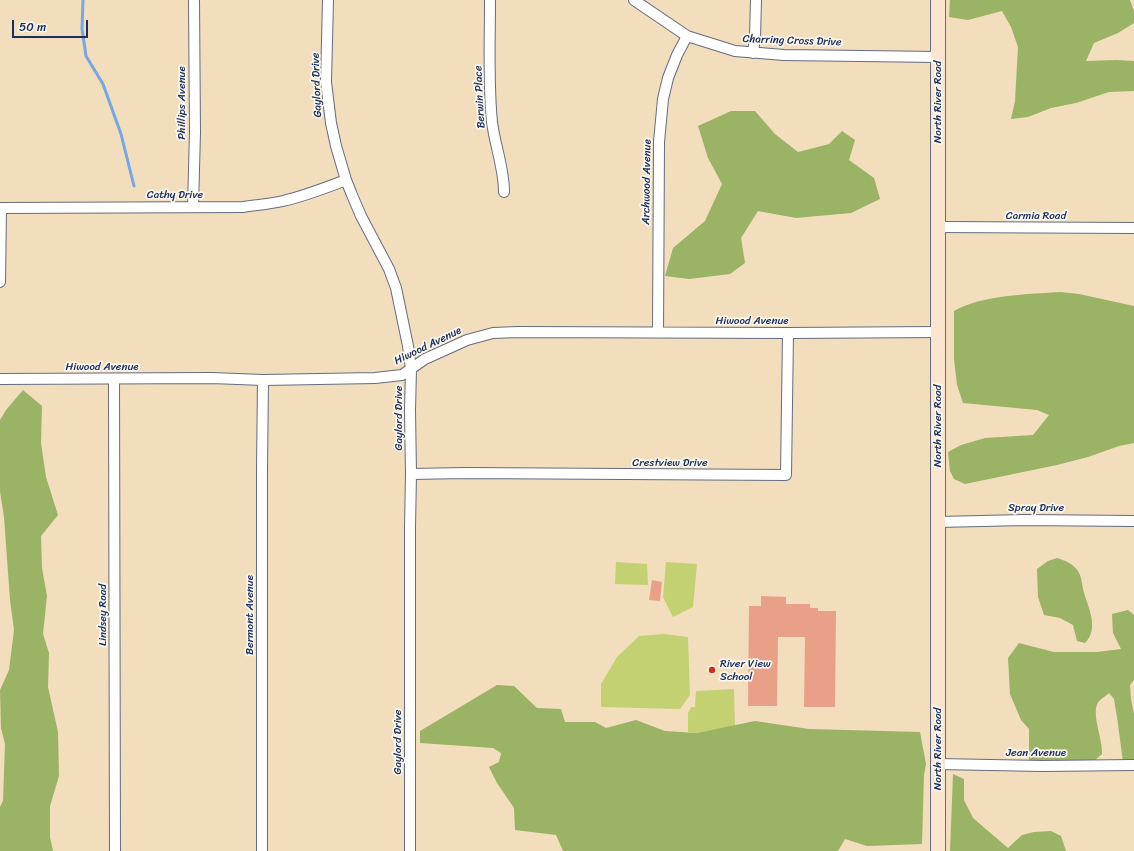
<!DOCTYPE html>
<style>
body{margin:0}
#map{position:relative;width:1134px;height:851px;overflow:hidden;background:#f2ddbd;font-family:Sriracha,sans-serif}
canvas{display:block}
.scale{position:absolute;left:12px;top:20px;width:76px;height:18px;box-sizing:border-box;border:2px solid #1b2f5e;border-top:0;padding-left:5px;font-size:12px;line-height:14px;white-space:nowrap;color:#1b2f5e;-webkit-text-stroke:3px #fbf7ec;paint-order:stroke}
</style>
<div id="map">
<canvas width="1134" height="851"></canvas>
<div class="scale">50 m</div>
</div>
<script>
const ctx = document.querySelector('canvas').getContext('2d');
ctx.lineJoin = 'round';
function fill(path, color) { ctx.fillStyle = color; ctx.fill(path, 'evenodd'); }
function stroke(path, color, width, dash) { ctx.strokeStyle = color; ctx.lineWidth = width; ctx.lineCap = dash ? 'butt' : 'round'; ctx.setLineDash(dash || []); ctx.stroke(path); }
function label(font, color, halo, rows, align = 'center') {
  ctx.font = font + ' Sriracha,sans-serif'; ctx.lineWidth = 3.5; ctx.setLineDash([]); ctx.textBaseline = 'middle'; ctx.strokeStyle = halo; ctx.fillStyle = color; for (const [text, x, y, turn = 0] of rows) {
    ctx.save(); ctx.translate(x, y); ctx.rotate((+turn || 0) * Math.PI / 180); ctx.textAlign = isNaN(turn) ? turn : align; if (halo) ctx.strokeText(text, 0, 0); ctx.fillText(text, 0, 0); ctx.restore();
  }
}
fill(new Path2D(`
 M616,562L647,564L648,585L615,584Z
 M666,562L697,564L693,607L673,617L663,597Z
 M664,634L688,637L690,695L680,709L601,707V684L617,657L639,636Z
 M734,689L735,726L697,733L688,732V713L691,707H695L696,691Z`), '#c4d172');
fill(new Path2D(`
 M950,0H1130L1134,11V23L1118,33L1094,43L1086,61L1116,60L1134,61V91L1109,92L1076,103L1051,108L1028,117L1011,119L1015,101L1018,47L1011,27L1002,11L968,20L949,17Z
 M731,111H755L775,134L798,152L829,144L842,131L855,140L849,160L874,178L880,199L851,213L796,218L758,211L741,238L745,263L730,274L689,279L665,276L673,248L705,221L722,184L708,158L698,126Z
 M1061,292L1079,294L1134,306V443L1119,446L1088,457L1057,465L965,484L954,479L950,471L948,452L961,445L985,438L1033,435L1049,415L1037,410L963,403L957,385L954,359V311C981,295 1030,294 1061,292Z
 M23,390L42,406L41,443L46,477L58,515L41,536L42,568L47,596L43,634L49,653L48,687L58,732L59,776L50,806V837L53,851H0V807L3,801L5,744L1,728L0,690L9,670L14,630L10,600L4,517L0,491V420L6,410Z
 M1057,558C1066,561 1072,563 1078,571C1082,577 1082,586 1084,593C1089,609 1099,629 1085,643L1077,641L1073,625L1060,618L1044,615L1038,597L1037,569L1048,561Z
 M1128,610L1134,615V680L1130,685L1131,699L1134,714V762H1123L1117,717L1114,699L1109,693C1106,696 1102,698 1099,701C1090,712 1103,739 1102,754L1094,761H1029V729L1021,720L1010,694L1008,658L1019,643L1054,652H1097L1121,649L1113,633L1112,614Z
 M497,685L514,686L537,708L561,709L565,722H595L606,728L636,720L665,731L697,733L755,721L809,729L920,732L926,764L924,775L922,844L867,846L845,839L838,851H563L556,835L515,830L514,808L497,783L489,767L499,762L501,753L493,748L420,743V731Z
 M953,774L964,779V800L973,818L1008,848L1022,835L1034,832L1051,831L1061,836L1066,851H950Z`), '#9bb364');
stroke(new Path2D(`
 M83,0L82,29L86,56L103,84L121,134L134,186`), '#77a7e1', 3);
fill(new Path2D(`
 M652,580L662,582L660,601L649,600Z
 M761,596L786,597V604H810V608H818V611H836L835,707H804L805,637H778L777,706H748L749,606H761Z`), '#e9a088');
const street = new Path2D(`
 M328,0L326,82L331,123L336,146L346,180L352,195L361,216L389,269L396,288L408,346L411,369L410,410L411,474L410,527V851
 M490,0C490,41 488,82 492,122C495,146 504,168 504,192
 M634,0L687,36L735,51L784,55L938,57
 M753,53L755,37L756,0
 M193,207L195,132L194,0
 M0,208L243,207C256,205 270,204 283,201C305,196 325,188 346,180
 M938,227L1134,228
 M0,282L1,208
 M658,332L659,142L663,99L668,78L677,55L687,36
 M0,379L212,378L263,380L375,378L402,375L425,359L467,340L493,333L518,332L788,333L938,332
 M114,379L115,851
 M411,474L465,473L786,475L788,333
 M938,522L1024,520L1134,521
 M938,764L1042,766L1134,765
 M262,851V469L263,380`);
const secondary = new Path2D(`
 M938,851V0`);
stroke(street, '#666c7f', 12);
stroke(secondary, '#666c7f', 16);
stroke(street, '#fff', 10);
stroke(secondary, '#fce5cf', 14);
for (const [x, y, r, color] of [
 [712,670,4,"#c8321e"]
]) { const dot = new Path2D(); dot.arc(x, y, r, 0, 2 * Math.PI); ctx.fillStyle = color; ctx.fill(dot); stroke(dot, '#fbf7ec', 1.5); }
label('11px', '#1b2f5e', '#fbf7ec', [
 ["Charring Cross Drive",792,41,2],
 ["Gaylord Drive",317,85,-92],
 ["Berwin Place",480,97,-93],
 ["North River Road",938,102,-90],
 ["Phillips Avenue",182,103,-90],
 ["Archwood Avenue",647,182,-89],
 ["Cathy Drive",175,195],
 ["Carmia Road",1036,216],
 ["Hiwood Avenue",752,321],
 ["Hiwood Avenue",428,346,-26],
 ["Hiwood Avenue",102,367],
 ["Gaylord Drive",399,418,-90],
 ["North River Road",938,426,-90],
 ["Crestview Drive",670,463],
 ["Spray Drive",1036,508],
 ["Lindsey Road",103,615,-90],
 ["Bermont Avenue",250,615,-90],
 ["Gaylord Drive",398,742,-90],
 ["North River Road",938,749,-90],
 ["Jean Avenue",1036,753]
]);
label('11px', '#1b2f5e', '#fbf7ec', [
 ["River View",720,664],
 ["School",720,677]
], 'left');
</script>
